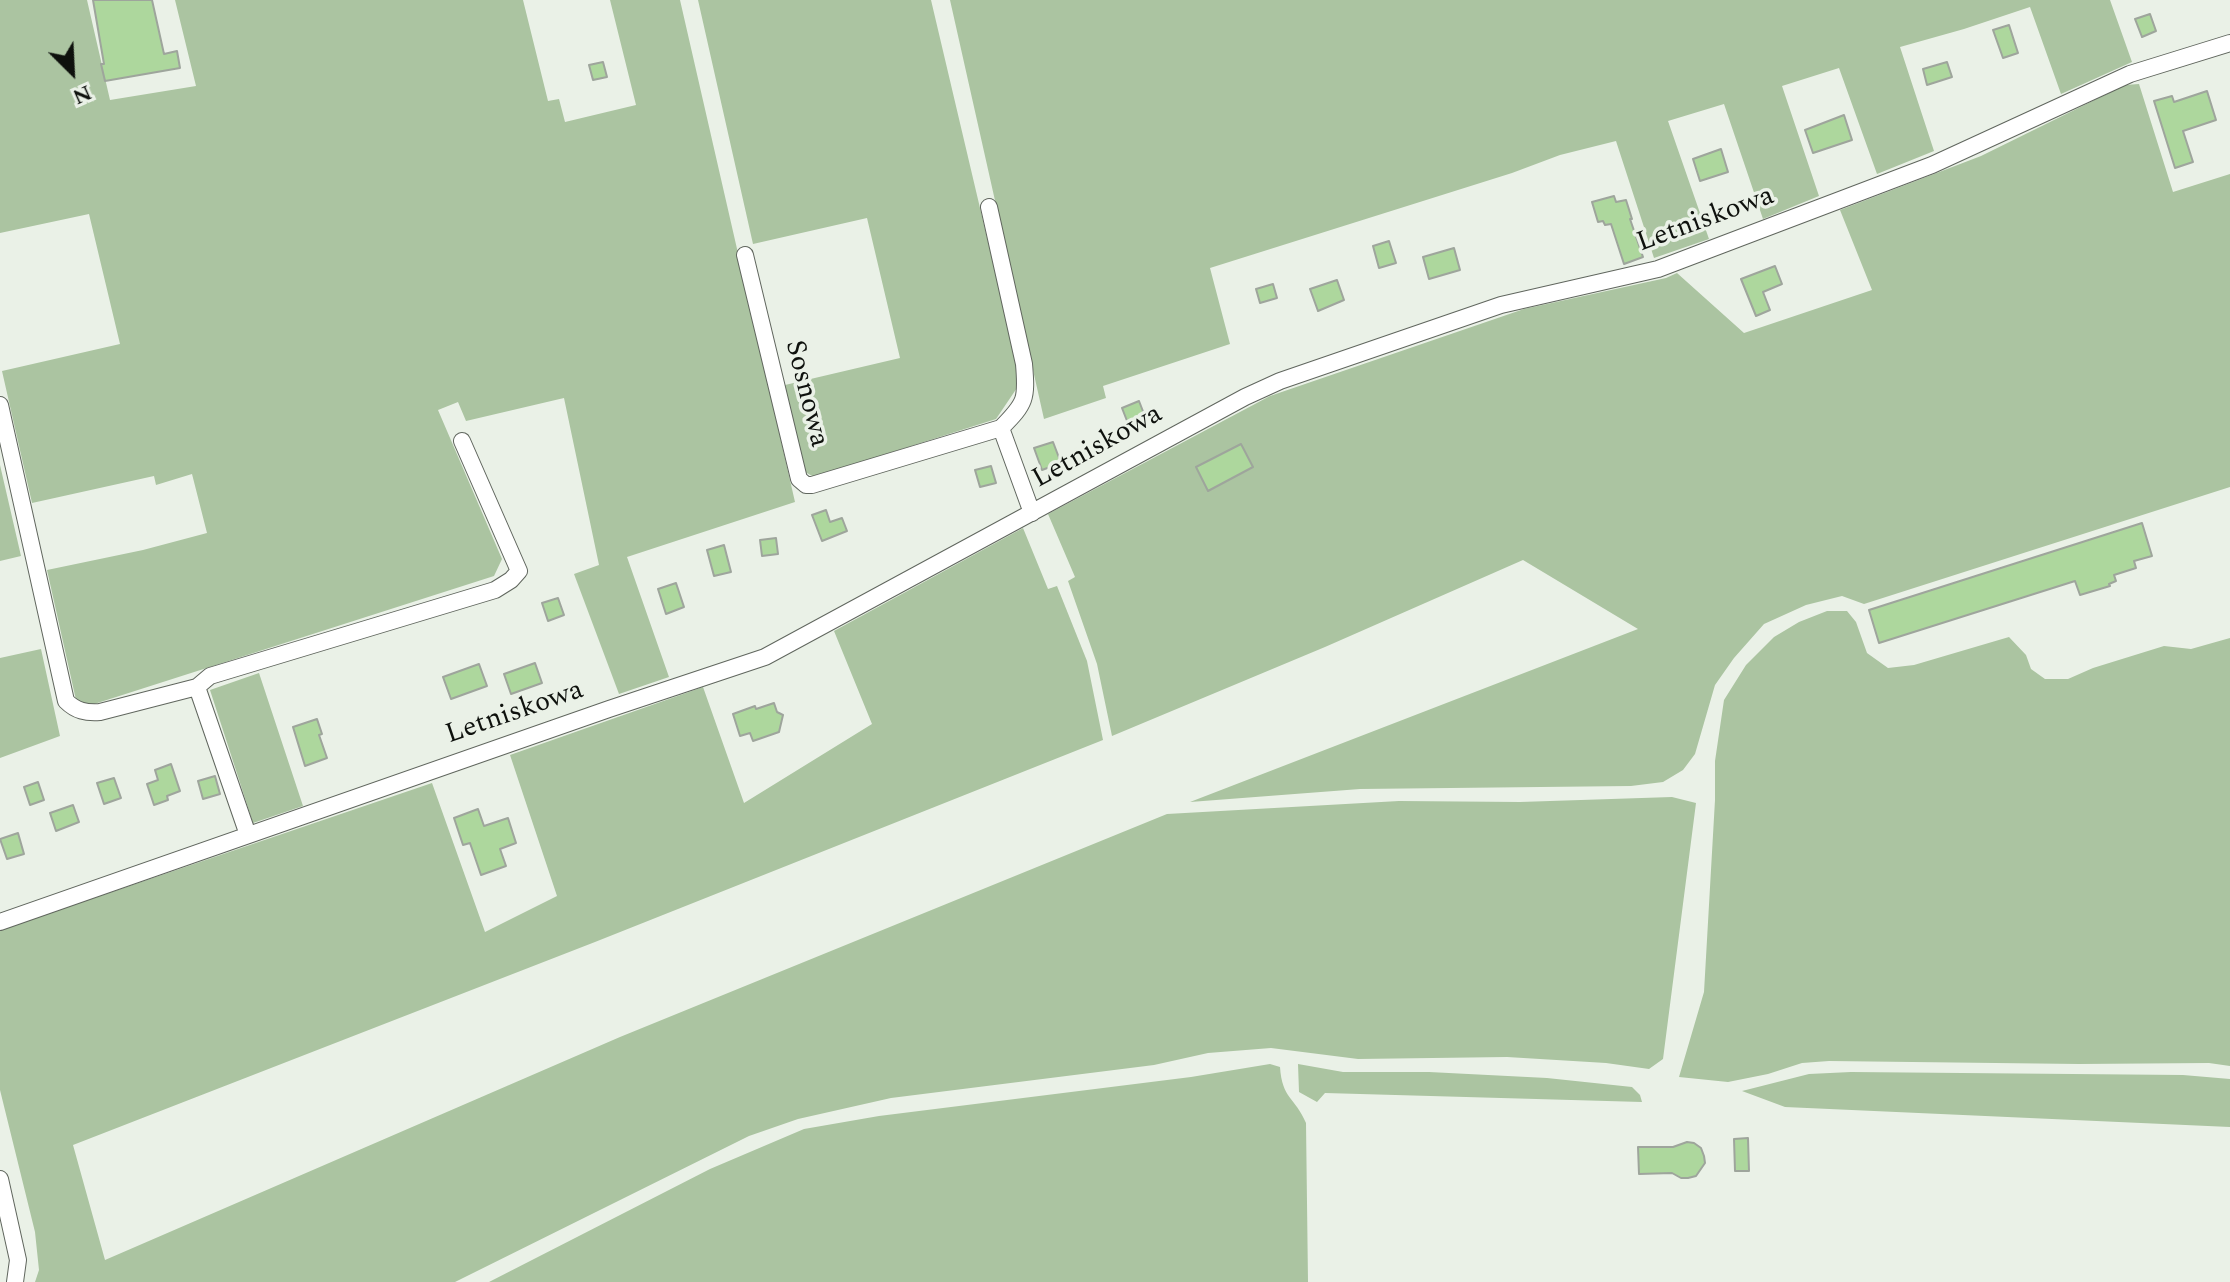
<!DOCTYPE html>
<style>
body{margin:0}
#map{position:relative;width:2230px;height:1282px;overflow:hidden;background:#eaf1e7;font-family:Spectral,serif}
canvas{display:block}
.north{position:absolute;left:32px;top:32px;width:80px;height:80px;-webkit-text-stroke:6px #eaf1e7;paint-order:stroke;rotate:156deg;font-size:22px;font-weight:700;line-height:32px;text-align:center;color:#0e110d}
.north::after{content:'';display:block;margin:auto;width:28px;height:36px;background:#0e110d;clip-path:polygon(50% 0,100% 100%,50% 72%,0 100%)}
</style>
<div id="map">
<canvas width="2230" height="1282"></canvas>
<div class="north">N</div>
</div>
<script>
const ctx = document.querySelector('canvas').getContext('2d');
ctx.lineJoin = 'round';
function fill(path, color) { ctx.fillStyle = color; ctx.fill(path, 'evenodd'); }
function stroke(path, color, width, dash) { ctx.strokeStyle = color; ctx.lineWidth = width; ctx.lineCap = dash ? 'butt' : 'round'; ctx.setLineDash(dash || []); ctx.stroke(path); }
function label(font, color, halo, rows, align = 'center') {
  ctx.font = font + ' Spectral,serif'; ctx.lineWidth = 7; ctx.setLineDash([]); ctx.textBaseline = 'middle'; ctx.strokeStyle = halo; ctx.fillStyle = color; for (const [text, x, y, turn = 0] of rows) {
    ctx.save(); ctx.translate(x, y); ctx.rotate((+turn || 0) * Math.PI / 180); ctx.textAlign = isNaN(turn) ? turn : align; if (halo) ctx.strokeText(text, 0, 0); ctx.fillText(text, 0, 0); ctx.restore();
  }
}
fill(new Path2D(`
 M0,0H87L110,100L196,86L175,0H523L548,101L559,99L565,122L636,105L610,0H680L795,502L627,557L669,677L619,694L574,574L599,565L564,398L466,421L458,402L438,410L502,559L494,576L88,706L76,700L47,570L143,550L207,533L192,474L156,485L154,476L32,503L2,371L120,344L89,214L0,233Z
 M698,0H931L1021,382L996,419L814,477L805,472L785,385L900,358L867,218L753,244Z
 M950,0H2110L2132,62L2061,94L2030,7L1964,29L1900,47L1934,151L1877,174L1839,68L1782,86L1819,196L1763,219L1724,104L1668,121L1709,239L1654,258L1616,141L1560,155L1512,173L1210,268L1230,344L1103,386L1106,398L1044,419Z
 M2139,84L2173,192L2230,174V487L1864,604L1842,596L1806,605L1764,624L1734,658L1715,685L1695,754L1683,770L1663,782L1631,786L1360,789L1190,802L1638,629L1523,560L1325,647L1112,736L1097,664L1068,581L1075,577L1048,514L1270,396L1524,309L1666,278L1677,273L1744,333L1872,290L1840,210L1981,156L2125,85Z
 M0,465L21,556L0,561Z
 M1023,528L1048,589L1057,586L1087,661L1103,740L595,942L73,1145L105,1260L620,1037L1167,814L1399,801L1520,802L1672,797L1696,803L1663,1059L1649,1069L1606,1063L1507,1057L1358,1059L1271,1048L1208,1053L1154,1065L891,1098L798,1119L749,1136L455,1282H35L39,1270L35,1232L0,1090V930L432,783L485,932L557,896L510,755L703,687L744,803L872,724L834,631Z
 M1827,611H1847L1856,622L1867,653L1888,668L1914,665L2009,637L2026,655L2031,669L2045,679H2068L2093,668L2164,646L2191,649L2230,638V1066L2209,1063L2079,1064L1829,1061L1802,1063L1768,1074L1728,1082L1679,1077L1704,992L1715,800V761L1724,700L1746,665L1774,637L1799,622Z
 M41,649L60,736L0,758V658Z
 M259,673L303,806L253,823L210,690Z
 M1270,1064L1280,1067C1282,1099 1295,1097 1306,1123L1308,1282H489L710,1169L804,1129L879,1116L1191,1077Z
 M1298,1064L1343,1072H1429L1547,1078L1632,1087L1640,1095L1642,1102L1325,1093L1317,1102L1299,1092Z
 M1851,1072L2183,1075L2230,1079V1127L1785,1107L1742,1091L1809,1074Z`), '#abc4a1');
const building = new Path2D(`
 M93,0H152L164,54L177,51L180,68L105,81L101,64H104Z
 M2150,14L2156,31L2142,37L2135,19Z
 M2009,25L2018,53L2003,58L1993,30Z
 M603,62L607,77L593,80L589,65Z
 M1947,62L1952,77L1927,85L1923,69Z
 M2207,91L2216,120L2183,131L2193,162L2175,168L2154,101L2172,96L2174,102Z
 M1844,115L1852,140L1813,153L1805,130Z
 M1721,149L1728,172L1700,181L1693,159Z
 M1614,196L1616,202L1626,200L1632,219H1630L1643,257L1624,264L1611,224L1605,225L1603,221L1598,222L1592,202Z
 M1389,241L1396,263L1379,268L1373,246Z
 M1454,248L1460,270L1429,279L1423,257Z
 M1775,266L1782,284L1763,292L1770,310L1756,316L1741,279Z
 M1337,280L1344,300L1318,311L1310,289Z
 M1273,284L1277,298L1260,303L1256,289Z
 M1139,401L1146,419L1129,426L1122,408Z
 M1053,442L1061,463L1042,470L1034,448Z
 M1241,444L1253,467L1208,491L1196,467Z
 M991,466L996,483L980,487L975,470Z
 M826,510L830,522L842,518L847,531L822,541L812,515Z
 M2142,523L2152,556L2134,561L2136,568L2114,575L2116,581L2109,584L2110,586L2080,595L2075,581L1879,643L1869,610Z
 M776,538L778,554L762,556L760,540Z
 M724,545L731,572L714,576L707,550Z
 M676,583L684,607L666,614L658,589Z
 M558,598L564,615L548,621L542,603Z
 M535,663L542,683L511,694L504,674Z
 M479,664L487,686L451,699L443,677Z
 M774,703L777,712L783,715L779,732L753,741L750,733L740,736L733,714L755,706L756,709Z
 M317,719L322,734L319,735L327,758L305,766L293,727Z
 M171,764L180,791L167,796L168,800L154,805L147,784L158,780L155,770Z
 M215,776L220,794L203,799L198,781Z
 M114,778L121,798L104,804L97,783Z
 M38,782L44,800L30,805L24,787Z
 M73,805L79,822L56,831L50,813Z
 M478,809L484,826L508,818L516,843L500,849L506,866L481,875L470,843L463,845L454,818Z
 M18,833L24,854L7,859L0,839Z
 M1748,1138L1749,1171H1735L1734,1139Z
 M1687,1142L1694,1143L1701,1148L1704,1156L1705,1163L1696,1176L1688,1178H1681L1672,1173L1639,1174L1638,1147H1673Z`);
fill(building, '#add79d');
stroke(building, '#9ea59c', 2);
const street = new Path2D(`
 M745,255L799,479L806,485H812L1001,428C1026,403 1027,399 1024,364L989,207
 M0,405L66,701C76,711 86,713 100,712L197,687L210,676L495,590L511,580L519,571L462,441
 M1001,428L1032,513
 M197,687L248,835
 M0,922L609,709L765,657L1245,397L1280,381L1501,305L1658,269L1932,165L2130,74L2230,43
 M0,1179L18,1260L15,1282`);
stroke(street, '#60665e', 18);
stroke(street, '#fff', 16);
label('28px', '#0e110d', '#eaf1e7', [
 ["Letniskowa",1706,221,-20],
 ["Sosnowa",805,394,76],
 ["Letniskowa",1098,448,-29],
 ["Letniskowa",515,714,-19]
]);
</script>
